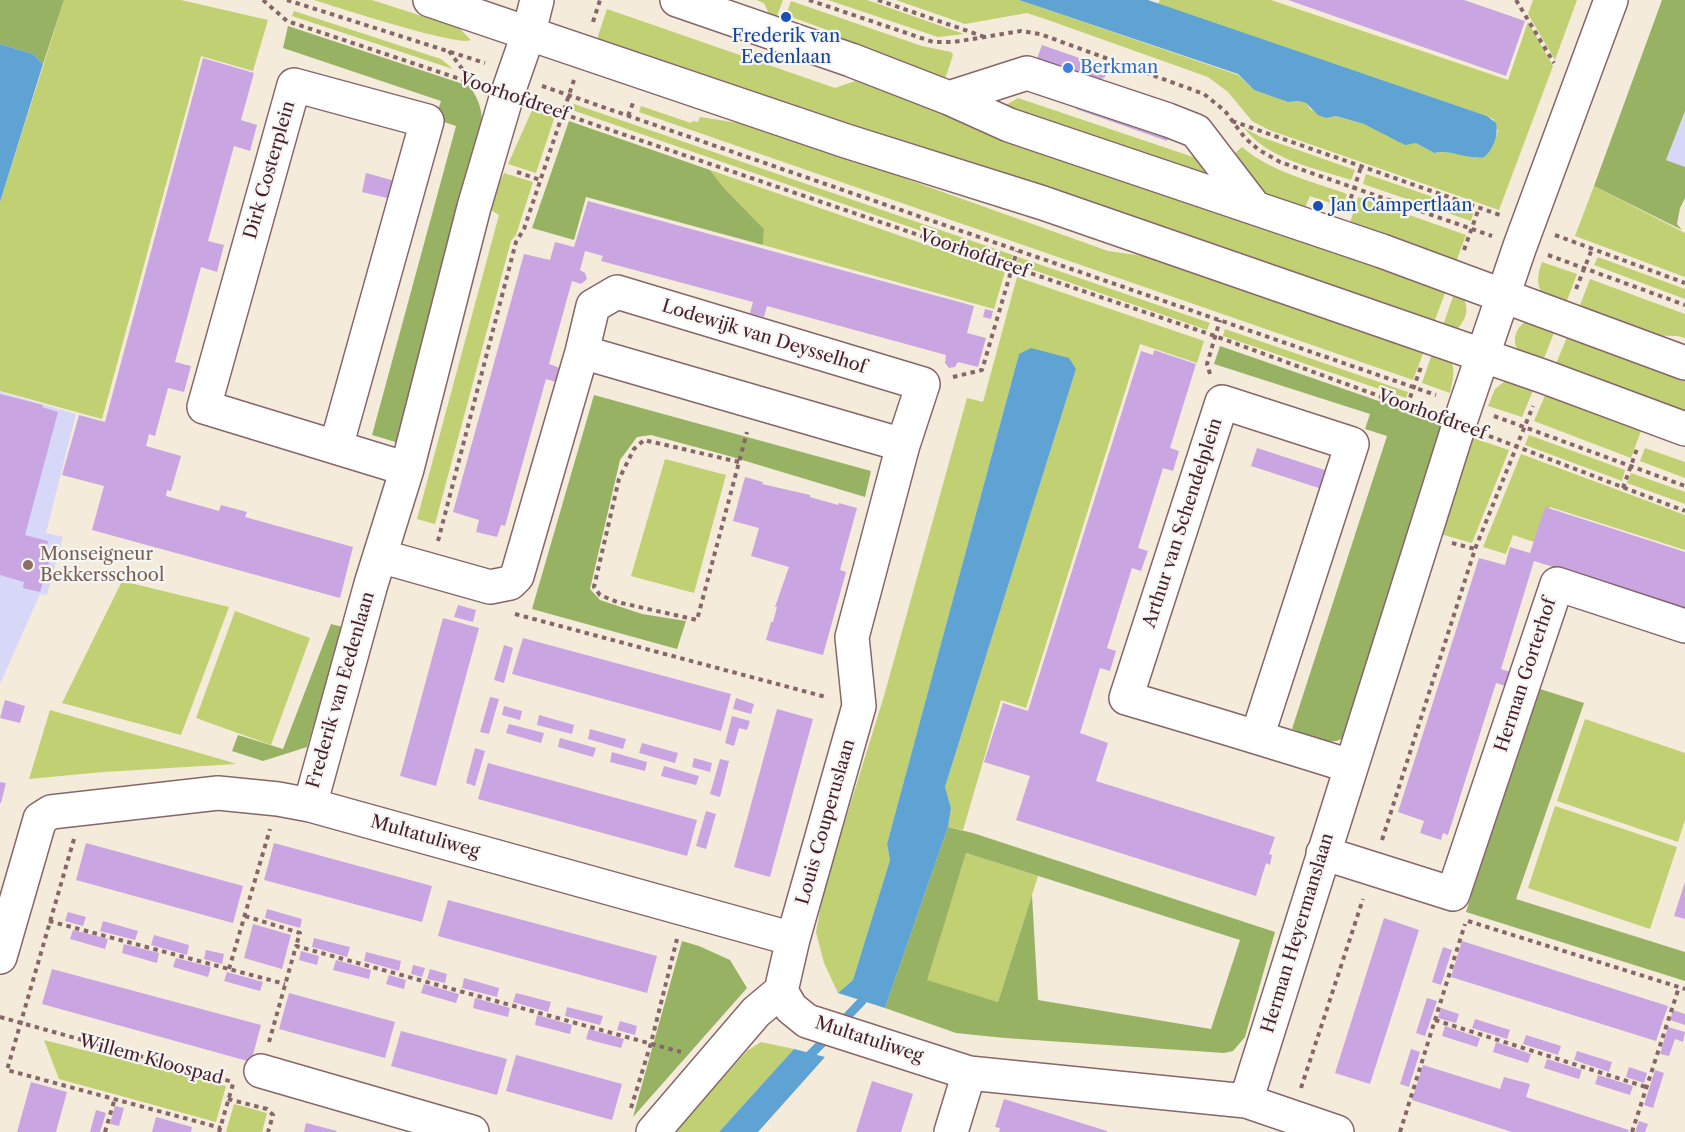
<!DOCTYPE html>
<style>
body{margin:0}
canvas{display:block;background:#f4ebdb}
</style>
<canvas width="1685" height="1132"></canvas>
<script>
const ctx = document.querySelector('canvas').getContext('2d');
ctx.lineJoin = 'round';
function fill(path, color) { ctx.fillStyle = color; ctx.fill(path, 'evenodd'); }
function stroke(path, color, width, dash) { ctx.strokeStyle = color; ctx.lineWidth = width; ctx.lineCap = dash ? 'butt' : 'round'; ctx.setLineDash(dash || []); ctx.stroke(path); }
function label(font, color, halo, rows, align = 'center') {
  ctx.font = font + ' "Libre Caslon Text",serif'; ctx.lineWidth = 4.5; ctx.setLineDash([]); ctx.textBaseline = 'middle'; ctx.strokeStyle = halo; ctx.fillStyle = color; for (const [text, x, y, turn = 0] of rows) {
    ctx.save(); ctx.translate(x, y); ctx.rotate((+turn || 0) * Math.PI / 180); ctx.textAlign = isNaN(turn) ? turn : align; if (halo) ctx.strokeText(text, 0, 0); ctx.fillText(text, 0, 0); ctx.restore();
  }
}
fill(new Path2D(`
 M1685,111V167L1666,160Z
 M0,392L76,414L46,533L63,537L47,595L40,594L0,684Z`), '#d7d7f8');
fill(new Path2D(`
 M64,0H181L268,20L253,71L201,56L102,419L0,391V202Z
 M314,0H372L459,28L471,40C459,47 336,7 314,0Z
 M756,0H783L775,21L772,20L764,3Z
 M828,0H867L964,34L938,37Z
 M896,0H1019L1238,75L1254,90L1288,102L1298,101L1306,103L1310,109L1326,118L1336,116L1364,124L1412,143H1416L1434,153C1449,150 1462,155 1477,158L1493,145L1498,131L1493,119L1487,116L1158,4L1160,0H1271L1508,80L1528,22L1553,66L1499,210L1269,130L1252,121L1228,92L1208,77L1048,20L1027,13L965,24Z
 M1533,0H1577L1555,60L1528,14Z
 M791,1L922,46L951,52L953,55L945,79L828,39L830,31L786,15Z
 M607,9L835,88L855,81L1448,285L1432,328L597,39Z
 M294,11L441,59L453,69L292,16Z
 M1018,98L1199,159L1222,183L1001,108Z
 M574,104L1013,255L1011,262L572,110Z
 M641,106L691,123L692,121L698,122L700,117L758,126L1108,251L1199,264L1427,343L1413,380L639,112Z
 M533,108L555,116L536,173L508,164Z
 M1244,128L1261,137L1355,170L1351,180C1315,168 1269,160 1244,128Z
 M1242,147C1271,172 1311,181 1347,194L1342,207L1310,196L1305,208L1272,202L1234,154Z
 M710,170L1005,272L994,309L763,245L764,229L723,187Z
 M504,173L533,182L516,235L511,241L435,524L417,519L499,215L488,208Z
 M1366,174L1474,211L1471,221L1363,184Z
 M1594,186L1685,233V277L1575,236Z
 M1358,197L1466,235L1453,270L1350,223Z
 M1018,257L1210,323L1207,330L1016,264Z
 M1598,257L1685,289V299L1594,265Z
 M1542,262L1577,274L1563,311C1542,295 1532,289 1542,262Z
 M1017,277L1204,341L1197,363L1140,344L1026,708L1001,700L963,830L948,827L951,808L945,787L1076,369L1019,354L887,844L890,860L853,980L838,993L824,963L816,932L824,889L884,696L967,398L983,402Z
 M1590,279L1685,314V338L1678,336L1628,335L1576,316Z
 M1456,288C1468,301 1471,314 1458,328L1441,331Z
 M1529,319L1557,325L1541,366C1529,358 1510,352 1516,334C1518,327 1523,323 1529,319Z
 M1225,329L1408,392L1406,398L1223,336Z
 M1570,330L1685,372V420L1553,371Z
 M1435,345C1456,361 1456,367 1450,393L1422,383Z
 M1509,378L1537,381L1522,417L1488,406L1495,389Z
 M1549,386L1641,431L1631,458L1534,421Z
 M1529,435L1625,470L1622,481L1525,445Z
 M1467,436L1509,450L1472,543L1437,533Z
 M1645,448L1685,462V478L1640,461Z
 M1521,454L1685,515V550L1550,507L1537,543L1513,535L1506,554L1483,547Z
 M665,459L726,475L694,593L631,576Z
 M1631,473L1685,492V504L1627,483Z
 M122,581L229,607L181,735L62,703Z
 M235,611L310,638L271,745L196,718Z
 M50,710L227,761L236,764L103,772L29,779Z
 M1585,719L1685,753V820L1678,842L1557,801Z
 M1555,806L1677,847L1650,929L1528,888Z
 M966,853L1038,876L998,1002L926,980Z
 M44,1040L226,1086L216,1122L59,1079Z
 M761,1042L794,1049L719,1132H674L747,1051Z
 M234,1104L267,1113L262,1132H226Z`), '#c0d072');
fill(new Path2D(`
 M0,0H64L43,64L33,54L0,44Z
 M1662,0H1685V111L1666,160L1685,167V198L1680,208L1677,224L1682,230L1594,186Z
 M288,26L469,86C480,99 483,114 482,131L399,443L372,435L456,126L435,119L441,101L283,48Z
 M569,121L710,170L723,187L764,229L763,245L586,197L574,240L532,228Z
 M1220,346L1445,424L1346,739L1343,738C1329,748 1306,734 1292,729L1387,436L1365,429L1370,414L1214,364Z
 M594,395L871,471L865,497L729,456L651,435L637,437L620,460L590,589L600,600L642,614L686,621L677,649L532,609Z
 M331,624L343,627L307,747L263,761L232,751L238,735L283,749Z
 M1537,688L1584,703L1516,899L1685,952V981L1466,912Z
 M948,827L973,833L1275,932L1245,1037L1233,1051L1224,1053L1005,1038L956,1033L885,1008ZM966,853L1240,940L1211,1029L1038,1000L1032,895L998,1002L927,980Z
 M682,941L699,946L730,960L747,988L633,1117Z`), '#98b264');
fill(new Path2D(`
 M1019,0H1148L1487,116L1496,123C1499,135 1493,150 1484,157C1466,160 1451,149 1434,153L1416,143L1405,145L1364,124L1336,116L1326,118L1318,115L1306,103L1298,101L1288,102L1254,90L1238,74Z
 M0,44L33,54L43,64L0,202Z
 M1031,348L1069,358L1076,369L945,787L951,808L948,827L885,1008L838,993L853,980L890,860L887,844L1019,354Z
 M794,1049L825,1057L758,1132H719Z`), '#5ea3d3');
stroke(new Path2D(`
 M840,1024L862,1001L866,990
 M803,1062L829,1036`), '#5ea3d3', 9);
fill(new Path2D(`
 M1288,0H1464L1525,21L1506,76Z
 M1042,45L1108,68L1105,77L1095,82L1178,110L1167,141L1076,109L1084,87L1033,69Z
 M203,58L254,73L241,120L257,125L250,151L234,146L208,241L224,245L217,272L201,267L175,362L191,366L184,392L168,388L155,436L149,434L146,446L181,456L171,491L167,490L166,496L219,511L221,505L247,512L245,517L353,547L340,598L92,530L104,486L62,475L79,415L105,422Z
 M366,173L395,181L391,199L362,192Z
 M588,201L974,306L967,333L986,338L978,367L958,362L955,367L949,368L945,363L946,355L767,306L764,317L750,313L753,302L601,261L603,256L585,251L580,270L585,273L587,279L581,284L572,281L549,364L560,368L556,382L546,379L505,526L501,525L497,537L476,532L479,520L453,512L524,254L550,260L555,242L574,247Z
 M985,309L993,311L991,319L983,317Z
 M1154,350L1196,364L1170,448L1179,451L1173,471L1163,468L1138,548L1148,551L1141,571L1132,568L1107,648L1116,651L1110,671L1100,668L1080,733L1108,743L1096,781L1275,837L1269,854L1272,855L1270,865L1266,863L1256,896L1016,820L1030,776L984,762L1003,703L1028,711L1141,351L1153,355Z
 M0,394L43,405L42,407L58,412L25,535L48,541L44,557L50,559L40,592L23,588L24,582L0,575Z
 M1257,448L1331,472L1325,490L1251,466Z
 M745,477L763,482L762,484L810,495V497L838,505L839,503L857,508L840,570L846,572L823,655L766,640L771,622H773L777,607H775L789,567L751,556L759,528L733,521Z
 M1545,507L1685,552V608L1534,561L1501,669L1511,672L1506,686L1496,683L1448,835L1443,833L1441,840L1420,833L1424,821L1398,812L1479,558L1505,565L1510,547L1530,553Z
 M458,605L476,610L473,622L454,617Z
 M443,618L479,628L436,786L400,776Z
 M523,638L731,694L721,731L512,674Z
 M504,645L513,648L504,683L494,680Z
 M490,697L499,699L489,734L480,732Z
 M736,698L754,704L751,714L733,709Z
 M5,700L25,706L20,723L0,718Z
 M504,706L522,711L520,720L502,715Z
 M777,709L813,719L770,877L734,867Z
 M539,715L574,725L572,734L537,725Z
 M732,716L750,721L747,730L739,728L734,746L725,743Z
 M509,724L544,733L541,743L506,733Z
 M590,729L626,739L623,749L588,739Z
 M560,738L596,748L593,757L558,747Z
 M642,743L678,753L675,763L639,753Z
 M475,748L485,751L475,786L466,783Z
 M612,752L647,762L645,771L610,762Z
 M694,758L712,763L710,772L692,767Z
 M720,759L729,761L720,797L710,794Z
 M488,763L697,820L687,856L478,799Z
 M664,766L699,776L696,785L661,776Z
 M0,782L6,783L1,803H0Z
 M706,811L716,814L706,849L696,846Z
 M86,843L243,886L233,923L76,880Z
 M274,843L432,886L422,922L264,880Z
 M1685,882V919L1674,916Z
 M448,900L657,956L647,993L438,936Z
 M267,909L302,919L300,928L265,918Z
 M68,912L86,917L83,926L65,921Z
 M1384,918L1419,930L1370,1084L1335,1073Z
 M103,921L138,931L135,940L100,931Z
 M253,924L291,935L282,969L244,958Z
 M73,930L108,939L105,949L70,939Z
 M154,935L189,945L187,955L151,945Z
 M314,938L350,947L347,957L312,947Z
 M1462,941L1668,1006L1656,1041L1451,977Z
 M124,944L159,953L157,963L122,953Z
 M1443,947L1452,950L1441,985L1432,982Z
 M206,950L224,954L222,964L204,959Z
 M301,951L319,956L317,965L299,960Z
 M366,952L401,961L399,971L364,961Z
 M176,958L211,967L208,977L173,967Z
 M336,960L371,970L369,979L333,970Z
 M413,965L425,968L422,977L411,974Z
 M52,969L261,1025L251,1062L42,1004Z
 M430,969L447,974L445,983L427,979Z
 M227,972L263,982L260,991L224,981Z
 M389,975L406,980L404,989L386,984Z
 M464,978L499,988L497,997L462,988Z
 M424,984L459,994L456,1003L421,993Z
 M289,993L395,1022L385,1058L279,1029Z
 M516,993L551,1002L548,1012L513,1002Z
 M475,998L510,1008L508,1017L473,1008Z
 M1427,998L1437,1001L1425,1036L1416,1033Z
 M567,1007L603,1016L600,1025L565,1016Z
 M1441,1008L1459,1014L1456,1023L1438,1018Z
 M1673,1010L1685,1014V1025L1670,1020Z
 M537,1015L572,1025L570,1034L535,1025Z
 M1475,1019L1510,1030L1507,1039L1472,1028Z
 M620,1021L637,1026L635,1035L617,1030Z
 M1445,1026L1480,1038L1477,1047L1442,1036Z
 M1668,1027L1685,1032L1683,1042L1675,1039L1669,1056L1660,1054Z
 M589,1029L624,1039L621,1048L586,1039Z
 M401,1031L507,1059L497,1095L391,1066Z
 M1526,1035L1561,1046L1558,1055L1523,1044Z
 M1496,1042L1531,1054L1528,1063L1493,1052Z
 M1411,1049L1420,1052L1409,1087L1400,1084Z
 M1577,1051L1612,1062L1609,1072L1574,1060Z
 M516,1055L622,1084L612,1120L506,1091Z
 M1547,1059L1582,1070L1579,1079L1544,1068Z
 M1423,1065L1500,1089L1504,1077L1530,1084L1526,1097L1629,1130L1628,1132H1512L1412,1100Z
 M1629,1067L1647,1073L1644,1083L1626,1077Z
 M1655,1070L1664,1073L1653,1108L1644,1105Z
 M1598,1075L1633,1086L1630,1095L1595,1084Z
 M872,1081L913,1094L901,1132H856Z
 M31,1082L67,1092L56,1132H17Z
 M1004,1099L1107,1131V1132H999L1000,1128L995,1127Z
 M115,1106L124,1108L119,1126L110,1124Z
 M96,1110L106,1113L100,1132H90Z
 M156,1117L192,1127L191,1132H152Z
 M1639,1121L1648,1124L1645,1132H1635Z
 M306,1123L337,1131L336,1132H304Z`), '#c9a6e1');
const minor = new Path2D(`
 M430,0L846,141L1043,203L1545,377L1685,429
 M677,0L851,60L949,98L1009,125L1382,251L1685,363
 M949,98L1027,73L1168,120L1196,131L1255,208
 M582,352L903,445
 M336,447L427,121L294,85L204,407C272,428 340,448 407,469
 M380,556L490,587L510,583L517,576L582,352L593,306L617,292L923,384L903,445L852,637L859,706L793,939
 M1257,737L1352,444L1222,402L1126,698C1201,720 1276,743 1350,766
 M310,805L793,939L781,991L791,1008L807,1021L969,1073L1246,1101L1337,1132
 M1323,853L1453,894L1557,584L1685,626
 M0,957L40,819L51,812L218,793L278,799L310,805L371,584L407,469L474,207L507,95L529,32L537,0
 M261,1071L472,1132
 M1246,1101L1459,425L1520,246L1611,0
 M653,1132L756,1012L781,991
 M951,1132L969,1073`);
stroke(minor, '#866669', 36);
stroke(new Path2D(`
 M263,0L287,21L478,85
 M287,0L485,63
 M809,0L933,42H954L1021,31L1040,34L1204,94L1225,111L1245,138L1259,150L1280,162L1492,236
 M878,0L985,37
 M1516,0L1554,63
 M593,22L600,0
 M449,51L471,81
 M542,86L1436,395
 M537,105L1215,336L1431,415
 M628,116L633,103
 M1232,121L1500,215
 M517,172L540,180
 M1348,207L1361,167
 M1555,235L1685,283
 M1464,250L1479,208
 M1548,255L1685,305
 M1576,289L1592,249
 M1210,374L1207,364L1220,320
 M953,377L982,370L1017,251
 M1407,406L1421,367
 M1494,416L1685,486
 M1489,436L1685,511
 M739,462L644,440L634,449L619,479L594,587L600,595L617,602L697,620L747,432
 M1623,488L1638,446
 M438,541L516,242L524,229L574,80
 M1452,543L1475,549
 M515,614L826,697
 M74,839L7,1070L221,1128
 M1382,840L1475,549L1533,406
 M245,916L300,933L296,946
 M49,921L285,984
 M1468,921L1685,989
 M229,969L270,829
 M0,1017L233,1082
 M1435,1020L1646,1087
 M269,1042L296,946L681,1052
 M1301,1088L1363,899
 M228,1099L267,1109L273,1115L268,1132
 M631,1108L651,1043L677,939
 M105,1132L115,1098
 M219,1132L233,1084
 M1400,1132L1465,924
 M1632,1132L1679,987`), '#866669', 4, [4.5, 4.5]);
stroke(minor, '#fff', 33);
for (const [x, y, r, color] of [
 [786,17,6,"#1a4fb4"],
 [1068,68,6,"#3f7fe0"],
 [1318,206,6,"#1a4fb4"],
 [28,565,6,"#8d6e63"]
]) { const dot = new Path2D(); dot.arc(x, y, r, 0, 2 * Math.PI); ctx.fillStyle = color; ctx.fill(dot); stroke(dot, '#f6f6f2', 2); }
label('18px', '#164399', '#f6f6f2', [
 ["Frederik van",786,37],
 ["Eedenlaan",786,58],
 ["Jan Campertlaan",1330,206,"left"]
]);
label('18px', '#366cbe', '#f6f6f2', [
 ["Berkman",1080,68]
], 'left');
label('18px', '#4a1f2b', '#f6f6f2', [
 ["Voorhofdreef",514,97,19],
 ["Dirk Costerplein",270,170,-74],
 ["Voorhofdreef",974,254,19],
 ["Lodewijk van Deysselhof",764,337,17],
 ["Voorhofdreef",1432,415,20],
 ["Arthur van Schendelplein",1183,523,-72],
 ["Herman Gorterhof",1526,675,-72],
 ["Frederik van Eedenlaan",341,690,-74],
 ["Louis Couperuslaan",826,822,-74],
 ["Multatuliweg",425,837,16],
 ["Herman Heyermanslaan",1298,933,-73],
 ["Multatuliweg",869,1040,18],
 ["Willem Kloospad",151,1060,15]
]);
label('18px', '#785e54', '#f6f6f2', [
 ["Monseigneur",40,555],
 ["Bekkersschool",40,576]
], 'left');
</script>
